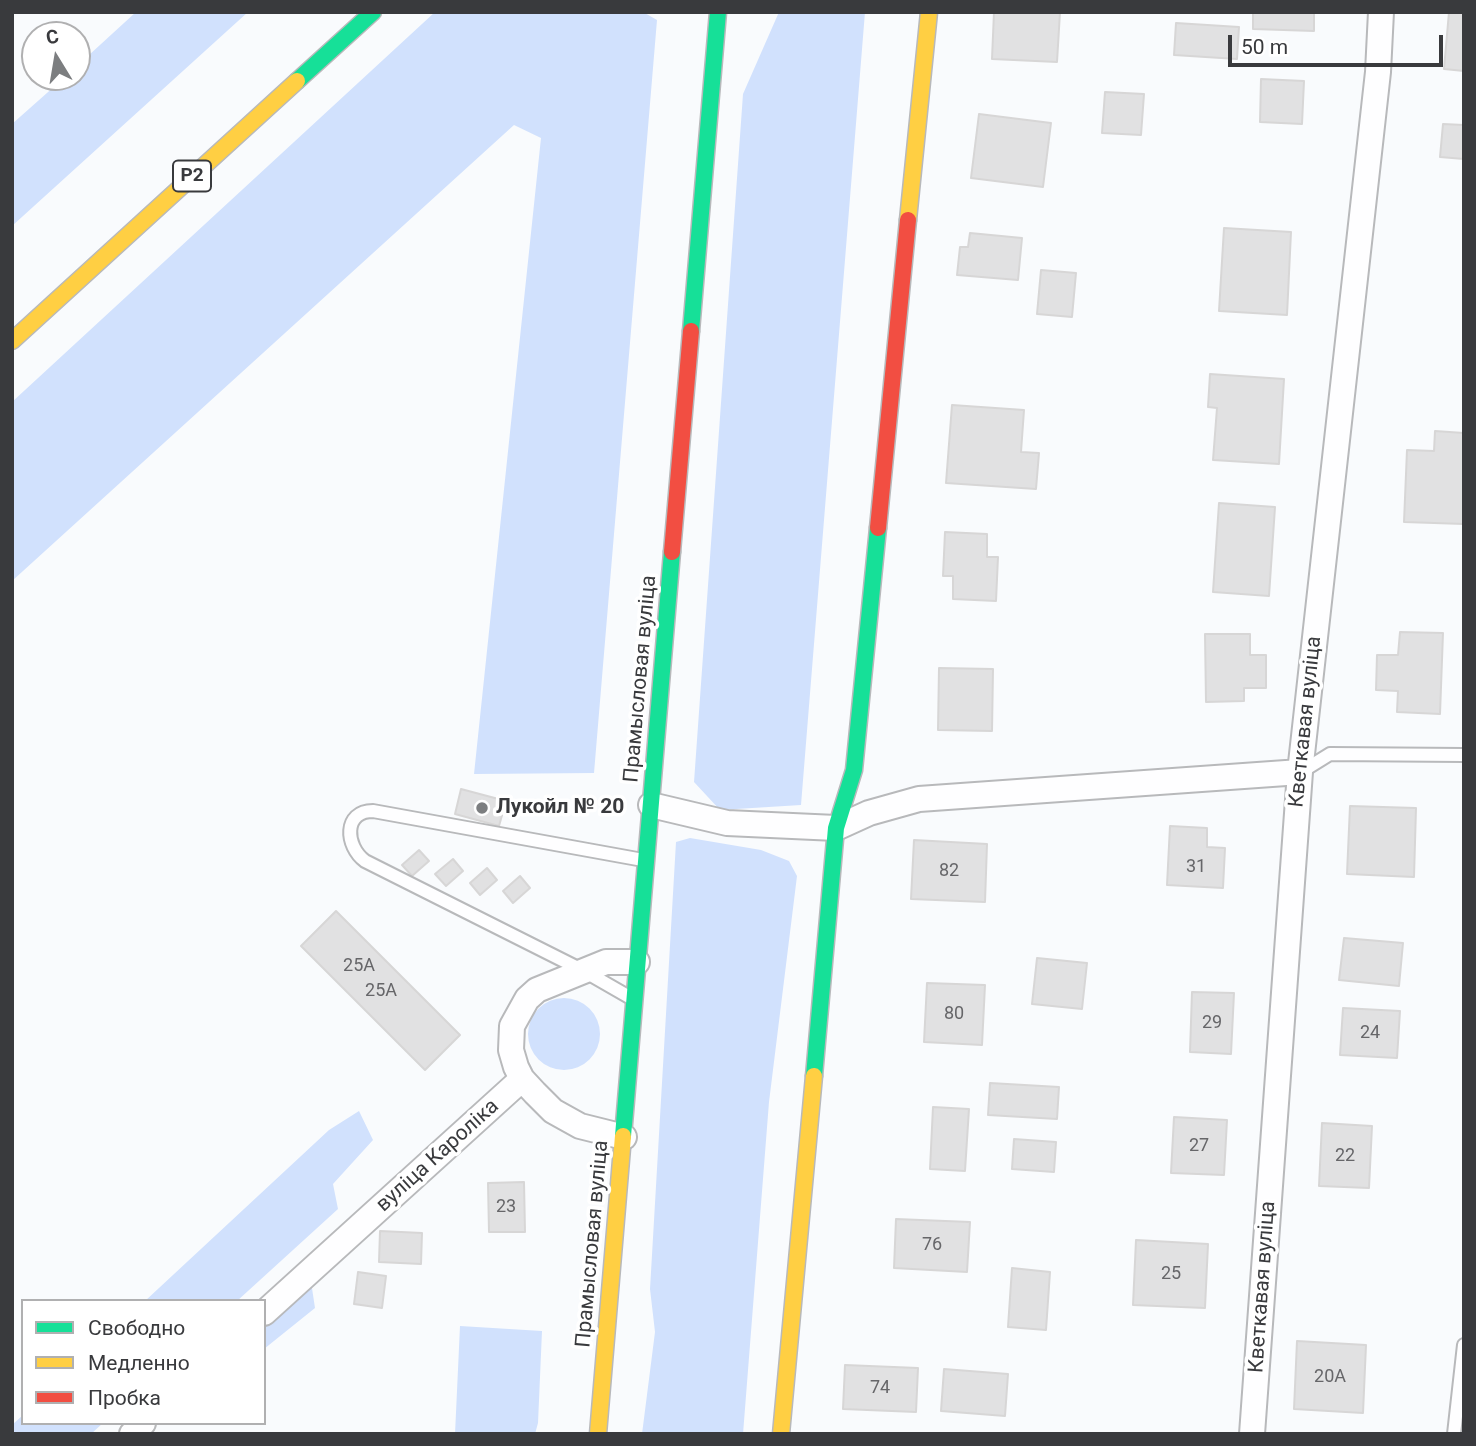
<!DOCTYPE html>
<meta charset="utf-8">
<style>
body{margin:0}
#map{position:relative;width:1476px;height:1446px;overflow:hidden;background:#f9fbfd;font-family:Roboto,sans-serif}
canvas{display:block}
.frame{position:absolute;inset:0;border:14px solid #393a3d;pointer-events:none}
.legend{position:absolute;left:21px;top:1299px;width:245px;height:126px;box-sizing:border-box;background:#fff;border:2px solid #b0b0b1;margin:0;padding:9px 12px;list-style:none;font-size:21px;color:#393a3d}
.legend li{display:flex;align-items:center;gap:14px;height:35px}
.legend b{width:35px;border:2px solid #b0b0b1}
.north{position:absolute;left:21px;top:21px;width:70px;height:70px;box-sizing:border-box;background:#fff;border:2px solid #b0b0b1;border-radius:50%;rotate:349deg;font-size:19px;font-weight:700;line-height:28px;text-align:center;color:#393a3d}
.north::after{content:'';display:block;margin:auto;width:24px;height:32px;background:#7c7e80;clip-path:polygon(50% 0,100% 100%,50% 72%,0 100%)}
.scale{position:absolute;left:1228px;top:35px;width:215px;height:32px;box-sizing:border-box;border:4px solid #393a3d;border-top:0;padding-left:9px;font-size:21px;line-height:24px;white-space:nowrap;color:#393a3d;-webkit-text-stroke:5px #fff;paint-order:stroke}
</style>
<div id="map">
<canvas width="1476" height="1446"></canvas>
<div class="frame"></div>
<ul class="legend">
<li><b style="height:9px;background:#16e098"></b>Свободно</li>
<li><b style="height:9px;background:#ffcf43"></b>Медленно</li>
<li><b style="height:9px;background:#f24e42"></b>Пробка</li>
</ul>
<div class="north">С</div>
<div class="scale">50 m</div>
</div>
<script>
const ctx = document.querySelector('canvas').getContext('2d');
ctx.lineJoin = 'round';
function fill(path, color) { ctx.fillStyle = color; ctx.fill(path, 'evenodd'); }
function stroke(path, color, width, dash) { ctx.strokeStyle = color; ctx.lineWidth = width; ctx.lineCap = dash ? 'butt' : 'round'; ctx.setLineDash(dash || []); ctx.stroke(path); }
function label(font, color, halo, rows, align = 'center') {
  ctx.font = font + ' Roboto,sans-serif'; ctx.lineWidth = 7; ctx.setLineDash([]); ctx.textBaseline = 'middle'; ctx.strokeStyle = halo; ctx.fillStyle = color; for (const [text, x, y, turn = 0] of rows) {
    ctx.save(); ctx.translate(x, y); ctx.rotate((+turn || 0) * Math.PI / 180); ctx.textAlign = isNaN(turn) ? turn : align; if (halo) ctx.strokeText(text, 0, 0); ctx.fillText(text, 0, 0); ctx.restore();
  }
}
fill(new Path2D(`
 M136,12H248L12,226V124L65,77H77V66Z
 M435,12H643L657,20L594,773L474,774L541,138L514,125L12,581V402Z
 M779,12H865L801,805L720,810L694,782L743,94Z
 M690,838L761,850L789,861L797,876L769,1102L743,1434H642L655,1332L650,1289L676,842Z
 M528 1034a36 36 0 1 1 72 0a36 36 0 1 1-72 0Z
 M359,1111L373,1140L333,1184L338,1209L237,1301H145L329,1130Z
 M310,1275L315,1308L264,1349V1317Z
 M460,1326L542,1331L538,1423L535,1434H455Z
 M23,1415V1423H103L91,1434H12V1425Z`), '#d1e1fd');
const building = new Path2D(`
 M994,12H1060L1057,62L992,59Z
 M1253,12H1314V31L1253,29Z
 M1449,12H1464V71L1444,69Z
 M1176,23L1239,27L1237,59L1174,55Z
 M1261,79L1304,81L1302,124L1260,122Z
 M1105,92L1144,94L1141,135L1102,133Z
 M979,114L1051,123L1043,187L971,178Z
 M1443,124L1464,125V159L1440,157Z
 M1224,228L1291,232L1287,315L1219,311Z
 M970,233L1022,238L1018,280L957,275L960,247H968Z
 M1041,270L1076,273L1072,317L1037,314Z
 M1210,374L1284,379L1279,464L1213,460L1217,408L1208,407Z
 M952,405L1024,410L1021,452L1039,453L1036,489L946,483Z
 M1435,431L1464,433V524L1404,522L1407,450L1434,451Z
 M1219,503L1275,507L1269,596L1213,592Z
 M945,532L987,534V557H998L996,601L953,599V576H943Z
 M1400,632L1443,633L1440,714L1397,712L1398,691L1376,690L1377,655H1398Z
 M1205,634H1250V655H1266V688H1244V701L1206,702Z
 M939,668L993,669L992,731L938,730Z
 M461,789L506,801L499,826L455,814Z
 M1350,806L1416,808L1414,877L1347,874Z
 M1170,826L1207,828V847L1225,848L1223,888L1167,885Z
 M914,840L987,844L985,902L911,899Z
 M419,850L429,861L412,876L402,865Z
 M453,859L463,871L446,886L435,874Z
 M487,868L497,880L480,895L470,883Z
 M520,876L530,888L513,903L503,891Z
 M336,911L460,1035L425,1070L301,946Z
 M1344,938L1403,943L1399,986L1339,980Z
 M1037,958L1087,963L1082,1009L1032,1004Z
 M927,983L985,985L982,1045L924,1042Z
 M1192,992L1234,993L1231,1054L1190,1052Z
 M1343,1008L1400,1011L1397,1058L1340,1055Z
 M990,1083L1059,1087L1057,1119L988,1115Z
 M933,1107L969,1109L965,1171L930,1169Z
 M1174,1117L1227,1120L1224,1175L1171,1173Z
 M1322,1123L1372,1126L1369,1188L1319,1186Z
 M1014,1139L1056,1142L1054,1172L1012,1169Z
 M524,1182L525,1232H489L488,1183Z
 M896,1219L970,1222L967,1272L894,1268Z
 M380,1231L422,1233L421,1264L379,1262Z
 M1136,1240L1208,1244L1205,1308L1133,1305Z
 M1012,1268L1050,1272L1046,1330L1008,1327Z
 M358,1272L386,1276L382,1308L354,1304Z
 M1297,1341L1366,1345L1363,1413L1294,1409Z
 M845,1365L918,1368L916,1412L843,1409Z
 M944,1369L1008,1374L1005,1416L941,1411Z`);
fill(building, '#e1e1e2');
stroke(building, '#d7d6d6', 2);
const lane = new Path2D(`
 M1301,772L1330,754L1464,755
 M631,998L584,971L365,861C345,846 343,811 373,811L643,860
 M1454,1434L1464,1345`);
const street = new Path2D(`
 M651,805L727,823L836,828L869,813L919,799L1300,772
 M624,1137L580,1126L553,1111L535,1093L522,1079L516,1067L511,1050L512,1026L527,999L537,990L606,962H637
 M264,1313L522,1079
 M132,1434L143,1423
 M1252,1434L1300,772L1378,72L1381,12`);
const fast = new Path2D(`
 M297,81L373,12
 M691,331L718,12
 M814,1076L836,828L854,770L878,528
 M623,1136L672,552`);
const slow = new Path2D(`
 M908,220L929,12
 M12,341L297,81
 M598,1434L623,1136
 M781,1434L814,1076`);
const jam = new Path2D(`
 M878,528L908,220
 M672,552L691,331`);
stroke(lane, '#b8b9bb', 16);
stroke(street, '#b8b9bb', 28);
stroke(fast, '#b8b9bb', 19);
stroke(slow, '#b8b9bb', 19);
stroke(jam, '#b8b9bb', 19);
stroke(lane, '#fefeff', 12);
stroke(street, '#fefeff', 24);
stroke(fast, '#16e098', 16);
stroke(slow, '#ffcf43', 16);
stroke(jam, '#f24e42', 16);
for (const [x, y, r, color] of [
 [482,808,7,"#7c7e80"]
]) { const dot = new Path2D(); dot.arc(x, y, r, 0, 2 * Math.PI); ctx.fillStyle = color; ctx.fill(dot); stroke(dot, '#fff', 2.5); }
label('18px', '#666669', null, [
 ["31",1196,867],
 ["82",949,871],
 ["25А",359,966],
 ["25А",381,991],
 ["80",954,1014],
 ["29",1212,1023],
 ["24",1370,1033],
 ["27",1199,1146],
 ["22",1345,1156],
 ["23",506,1207],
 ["76",932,1245],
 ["25",1171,1274],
 ["20А",1330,1377],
 ["74",880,1388]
]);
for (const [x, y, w] of [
 [192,176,38]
]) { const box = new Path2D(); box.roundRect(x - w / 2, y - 15.5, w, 31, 5); ctx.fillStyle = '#fff'; ctx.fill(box); stroke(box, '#393a3d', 2); }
label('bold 19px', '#393a3d', null, [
 ["Р2",192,176]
]);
label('21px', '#393a3d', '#fff', [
 ["Прамысловая вуліца",641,679,-85],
 ["Кветкавая вуліца",1306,722,-84],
 ["вуліца Кароліка",438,1156,-42],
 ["Прамысловая вуліца",593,1244,-85],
 ["Кветкавая вуліца",1263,1287,-86]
]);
label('bold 21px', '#393a3d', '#fff', [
 ["Лукойл № 20",496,808]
], 'left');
</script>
